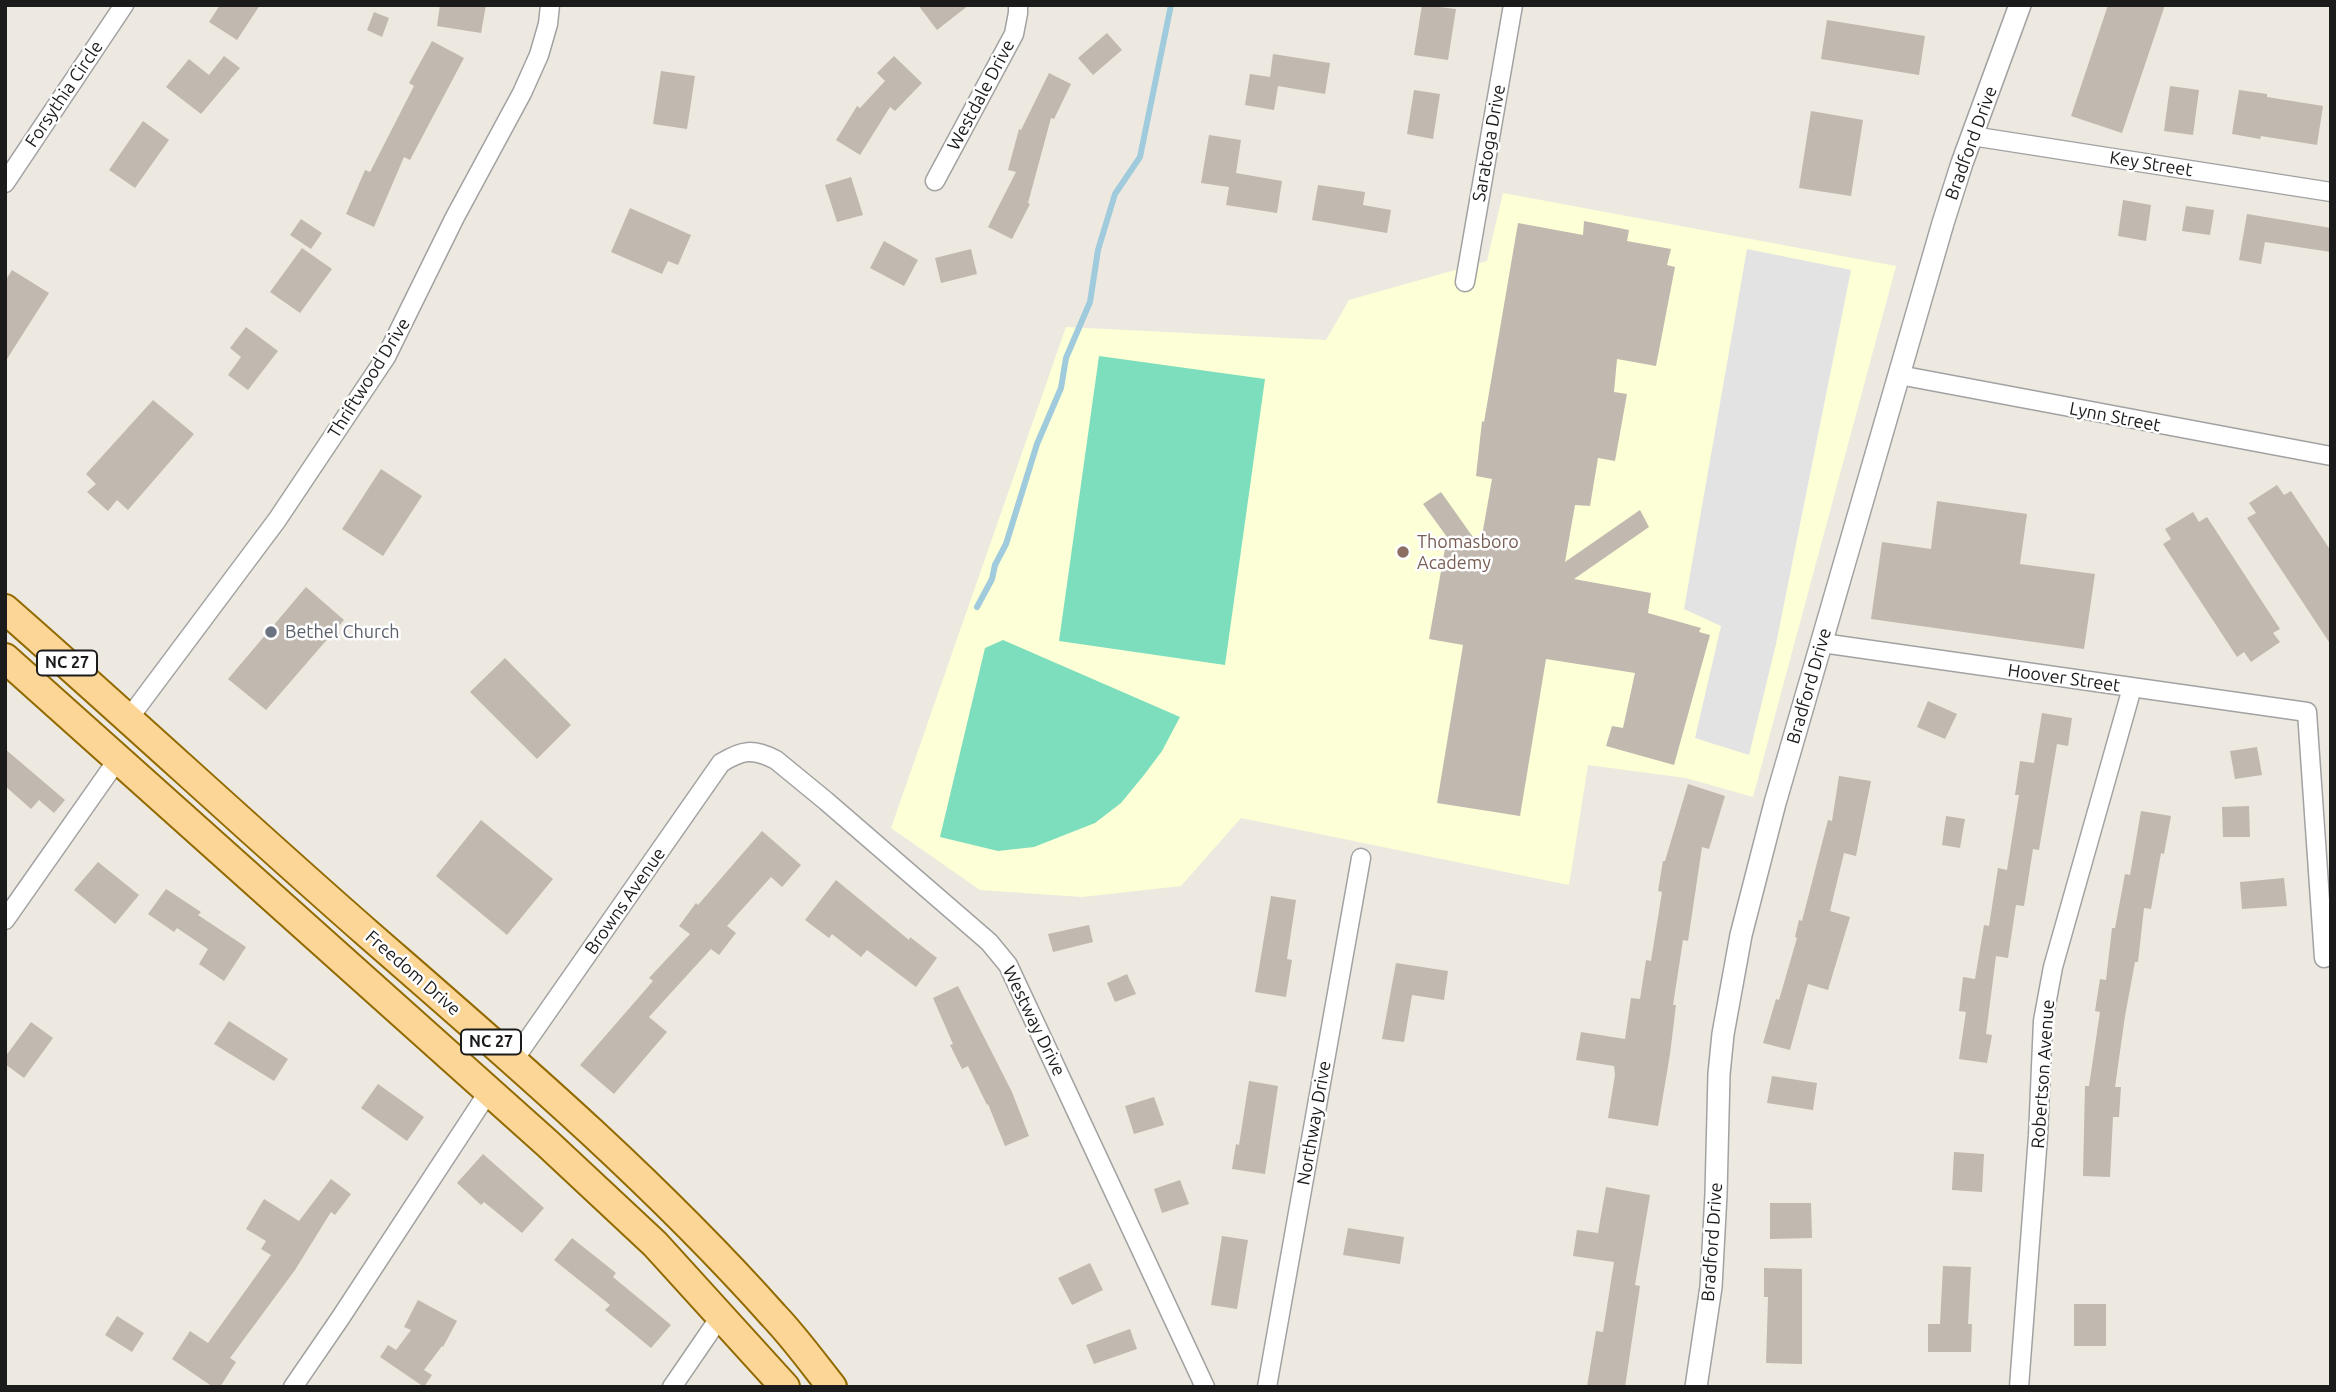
<!DOCTYPE html>
<style>
body{margin:0}
#map{position:relative;width:2336px;height:1392px;overflow:hidden;background:#ede9e0;font-family:Ubuntu,sans-serif}
canvas{display:block}
.frame{position:absolute;inset:0;border:7px solid #1b1b1b;pointer-events:none}
</style>
<div id="map">
<canvas width="2336" height="1392"></canvas>
<div class="frame"></div>
</div>
<script>
const ctx = document.querySelector('canvas').getContext('2d');
ctx.lineJoin = 'round';
function fill(path, color) { ctx.fillStyle = color; ctx.fill(path, 'evenodd'); }
function stroke(path, color, width, dash) { ctx.strokeStyle = color; ctx.lineWidth = width; ctx.lineCap = dash ? 'butt' : 'round'; ctx.setLineDash(dash || []); ctx.stroke(path); }
function label(font, color, halo, rows, align = 'center') {
  ctx.font = font + ' Ubuntu,sans-serif'; ctx.lineWidth = 5; ctx.setLineDash([]); ctx.textBaseline = 'middle'; ctx.strokeStyle = halo; ctx.fillStyle = color; for (const [text, x, y, turn = 0] of rows) {
    ctx.save(); ctx.translate(x, y); ctx.rotate((+turn || 0) * Math.PI / 180); ctx.textAlign = isNaN(turn) ? turn : align; if (halo) ctx.strokeText(text, 0, 0); ctx.fillText(text, 0, 0); ctx.restore();
  }
}
fill(new Path2D(`
 M1503,193L1896,266L1753,797L1686,778L1588,765L1569,885L1241,818L1181,886L1082,897L980,890L891,828L1066,327L1326,340L1349,300L1487,261Z`), '#fdffd7');
fill(new Path2D(`
 M1099,356L1265,379L1225,665L1059,641Z
 M1003,640L1180,717L1162,751L1144,775L1121,803L1095,823L1034,847L998,851L940,837L985,648Z`), '#7cdebd');
fill(new Path2D(`
 M1747,249L1851,270L1776,644L1749,755L1695,738L1721,626L1684,609Z`), '#e3e3e3');
stroke(new Path2D(`
 M977,607L992,579L995,565L1006,544L1037,444L1061,388L1066,358L1090,302L1098,250L1115,194L1140,157L1171,5`), '#a0cbdc', 6);
fill(new Path2D(`
 M220,5H260L237,40L209,22Z
 M440,5H486L481,33L437,26Z
 M918,5H969L937,30Z
 M1422,5L1456,9L1448,60L1414,55Z
 M2108,5H2165L2122,133L2071,116Z
 M374,12L389,18L382,37L367,30Z
 M1827,20L1925,36L1919,75L1821,59Z
 M1107,33L1122,50L1093,75L1078,58Z
 M432,41L464,58L410,160L404,157L374,227L346,214L365,170L370,172L414,86L409,83Z
 M1273,54L1330,63L1325,94L1278,86L1274,110L1245,105L1250,74L1270,77Z
 M224,56L240,68L201,114L166,87L189,59L209,75Z
 M894,56L922,83L895,111L890,107L860,155L836,140L857,106L860,108L885,81L877,73Z
 M661,71L695,76L687,129L653,124Z
 M1049,73L1071,84L1054,119L1051,118L1028,203L1030,204L1012,239L988,227L1016,172L1008,170L1019,129L1021,130Z
 M2170,86L2199,90L2193,135L2164,131Z
 M1414,90L1440,94L1433,139L1407,134Z
 M2239,90L2267,94V97L2323,106L2317,145L2261,136L2260,139L2232,134Z
 M1811,111L1863,120L1851,196L1799,188Z
 M143,121L169,140L135,188L109,170Z
 M1209,135L1241,140L1236,173L1282,181L1277,213L1226,205L1229,187L1201,183Z
 M851,177L863,215L837,222L825,185Z
 M1318,185L1365,192L1363,205L1391,210L1387,233L1312,220Z
 M2123,200L2151,205L2146,241L2118,236Z
 M2186,206L2214,210L2210,235L2182,231Z
 M630,208L691,235L678,265L668,261L662,274L611,252Z
 M2247,214L2331,228V252L2265,242L2261,264L2239,260Z
 M301,219L322,233L311,249L290,235Z
 M1584,221L1629,230L1627,241L1671,249L1667,265L1675,267L1656,366L1617,359L1614,392L1627,394L1615,461L1598,458L1590,506L1575,505L1565,562L1640,510L1649,527L1574,579L1651,593L1648,613L1701,628L1699,632L1710,635L1674,765L1606,746L1612,726L1623,728L1635,673L1546,659L1520,816L1437,803L1463,645L1429,639L1447,537L1423,504L1441,492L1480,547L1492,479L1476,476L1482,421L1484,422L1518,223L1583,235Z
 M884,241L918,260L904,286L870,268Z
 M302,248L332,269L300,313L270,292Z
 M971,249L977,274L941,283L935,258Z
 M12,270L49,293L5,362V281Z
 M246,327L278,351L248,390L228,375L241,357L230,348Z
 M153,400L194,434L128,510L117,500L108,511L87,492L96,484L86,474Z
 M381,469L422,496L383,556L342,529Z
 M2277,485L2284,495L2291,491L2331,551V645L2247,518L2256,513L2249,503Z
 M1937,501L2027,514L2020,564L2095,574L2084,649L1871,619L1882,542L1931,549Z
 M2193,512L2199,522L2207,517L2280,629L2273,633L2280,642L2251,662L2244,652L2237,657L2163,544L2171,539L2165,529Z
 M306,587L344,620L266,710L228,679Z
 M505,658L571,725L537,759L470,692Z
 M1928,701L1957,714L1945,739L1917,727Z
 M2042,713L2072,718L2068,746L2057,744L2039,850L2033,849L2024,906L2016,905L2008,958L1996,956L1986,1034L1992,1035L1987,1063L1959,1059L1966,1012L1959,1011L1963,977L1975,979L1984,925L1989,926L1998,868L2007,870L2019,795H2015L2020,761L2034,763Z
 M2257,747L2262,775L2235,779L2230,751Z
 M5,749L65,800L54,813L39,800L31,809L5,786Z
 M1839,776L1871,781L1856,856L1844,853L1830,911L1850,917L1828,990L1808,984L1790,1050L1763,1043L1776,999L1779,1000L1797,938L1795,937L1799,920L1802,921L1828,820L1832,821Z
 M1688,784L1725,796L1709,849L1702,847L1688,941L1683,940L1673,1005H1676L1670,1054L1658,1126L1608,1118L1615,1075L1614,1066L1576,1060L1581,1032L1625,1039L1631,998L1640,999L1646,960L1651,961L1662,892L1658,891L1663,861H1665Z
 M2249,806L2250,837H2223L2222,807Z
 M2141,811L2171,816L2164,854L2161,853L2151,909L2144,908L2138,962H2135L2125,1016L2115,1087H2121L2119,1117H2113L2110,1177L2083,1176L2085,1086H2089L2100,1012L2095,1011L2100,979L2106,980L2112,928H2115L2125,874L2130,875Z
 M1946,816L1965,819L1960,848L1942,845Z
 M481,820L553,879L507,935L436,876Z
 M762,831L801,865L782,887L771,877L727,926L736,933L719,955L711,949L649,1017L667,1032L614,1094L580,1065L653,981L649,978L690,934L679,926L696,903L698,905Z
 M98,862L139,895L115,924L74,890Z
 M2284,878L2287,906L2242,909L2240,882Z
 M836,880L909,940L910,937L937,958L916,987L867,950L861,957L832,934L829,938L805,920Z
 M166,889L201,912L198,915L246,947L224,981L199,964L208,949L177,928L174,932L148,914Z
 M1271,896L1296,900L1287,959L1292,960L1286,997L1255,992Z
 M1089,925L1093,942L1053,952L1048,934Z
 M1396,963L1448,971L1444,1000L1412,995L1404,1042L1382,1039Z
 M1127,974L1136,994L1115,1002L1107,983Z
 M958,986L1012,1092L1029,1136L1005,1146L988,1104L987,1105L968,1066L962,1069L950,1045L953,1044L933,998Z
 M229,1021L288,1059L274,1081L214,1044Z
 M31,1022L53,1038L24,1078L5,1064V1057Z
 M1772,1076L1817,1083L1813,1110L1767,1103Z
 M1249,1081L1278,1086L1265,1174L1232,1169L1236,1144L1239,1145Z
 M378,1084L424,1117L407,1141L361,1108Z
 M1154,1097L1164,1125L1134,1134L1125,1106Z
 M1954,1152L1984,1154L1982,1192L1952,1190Z
 M483,1154L544,1208L522,1233L484,1202L481,1205L457,1183Z
 M331,1179L351,1194L335,1215L331,1212L295,1270L230,1358L236,1362L220,1387H213L172,1359L190,1331L208,1343L271,1255L261,1249L266,1241L246,1229L264,1199L299,1221Z
 M1180,1180L1189,1204L1162,1213L1154,1189Z
 M1606,1187L1650,1195L1635,1285L1640,1286L1625,1387H1587L1596,1331L1603,1332L1614,1262L1573,1256L1577,1230L1598,1233Z
 M1770,1203H1811L1812,1238L1770,1239Z
 M1348,1228L1404,1237L1400,1264L1343,1255Z
 M1222,1236L1248,1240L1237,1309L1211,1305Z
 M572,1238L616,1273L613,1277L671,1325L651,1348L605,1310L610,1305L554,1260Z
 M1090,1263L1103,1290L1072,1305L1058,1278Z
 M1943,1266L1971,1267L1968,1324H1972L1971,1352H1928V1324H1940Z
 M1764,1268L1802,1269V1364L1766,1363L1768,1297H1764Z
 M418,1300L457,1321L443,1347L442,1346L424,1370L432,1375L424,1387L380,1357L388,1345L396,1350L411,1330L404,1327Z
 M2074,1304H2106V1346H2074Z
 M117,1316L144,1333L132,1352L105,1335Z
 M1130,1329L1137,1349L1094,1364L1086,1345Z`), '#c1b8b0');
const minor = new Path2D(`
 M1972,136L2331,192
 M935,181L1014,34L1018,13V5
 M5,183L124,5
 M1465,282L1513,5
 M1899,375L2331,456
 M1822,643L2307,712L2324,958
 M129,718L277,520L386,357L455,217L522,93L539,55L548,24L550,5
 M5,920L118,759
 M513,1061L721,763C742,750 753,748 776,760L826,801L989,942L1008,965L1205,1387
 M293,1387L341,1317L489,1091
 M672,1387L720,1317
 M1267,1387L1361,858
 M2019,1387L2038,1136L2043,1021L2053,967L2132,688`);
const tertiary = new Path2D(`
 M1696,1387L1711,1287L1716,1194L1719,1074L1723,1034L1741,935L1775,803L1943,223L1962,163L2020,5`);
const primary = new Path2D(`
 M5,609C127,716 245,826 367,933C507,1055 650,1177 774,1316C795,1338 813,1363 832,1387
 M5,658L548,1144L655,1244L785,1387`);
stroke(minor, '#a2a2a2', 21);
stroke(tertiary, '#a2a2a2', 24);
stroke(primary, '#926a00', 32);
stroke(minor, '#fff', 18);
stroke(tertiary, '#fff', 21);
stroke(primary, '#fcd696', 28);
for (const [x, y, r, color] of [
 [1403,552,7,"#8d6e63"],
 [271,632,7,"#6b7280"]
]) { const dot = new Path2D(); dot.arc(x, y, r, 0, 2 * Math.PI); ctx.fillStyle = color; ctx.fill(dot); stroke(dot, '#fff', 2.5); }
for (const [x, y, w] of [
 [67,663,60],
 [491,1042,60]
]) { const box = new Path2D(); box.roundRect(x - w / 2, y - 12.5, w, 25, 5); ctx.fillStyle = '#fff'; ctx.fill(box); stroke(box, '#1b1b1b', 2); }
label('bold 16px', '#1b1b1b', null, [
 ["NC 27",67,663],
 ["NC 27",491,1042]
]);
label('18px', '#1b1b1b', '#fff', [
 ["Forsythia Circle",64,94,-56],
 ["Westdale Drive",981,95,-62],
 ["Saratoga Drive",1489,143,-80],
 ["Bradford Drive",1971,143,-70],
 ["Key Street",2151,164,9],
 ["Thriftwood Drive",369,378,-58],
 ["Lynn Street",2115,417,11],
 ["Hoover Street",2064,678,8],
 ["Bradford Drive",1809,686,-74],
 ["Browns Avenue",625,901,-55],
 ["Freedom Drive",413,973,41],
 ["Westway Drive",1034,1021,64],
 ["Robertson Avenue",2043,1074,-86],
 ["Northway Drive",1314,1123,-80],
 ["Bradford Drive",1712,1242,-86]
]);
label('18px', '#785e54', '#fff', [
 ["Thomasboro",1417,542],
 ["Academy",1417,563]
], 'left');
label('18px', '#5b616d', '#fff', [
 ["Bethel Church",285,632]
], 'left');
</script>
